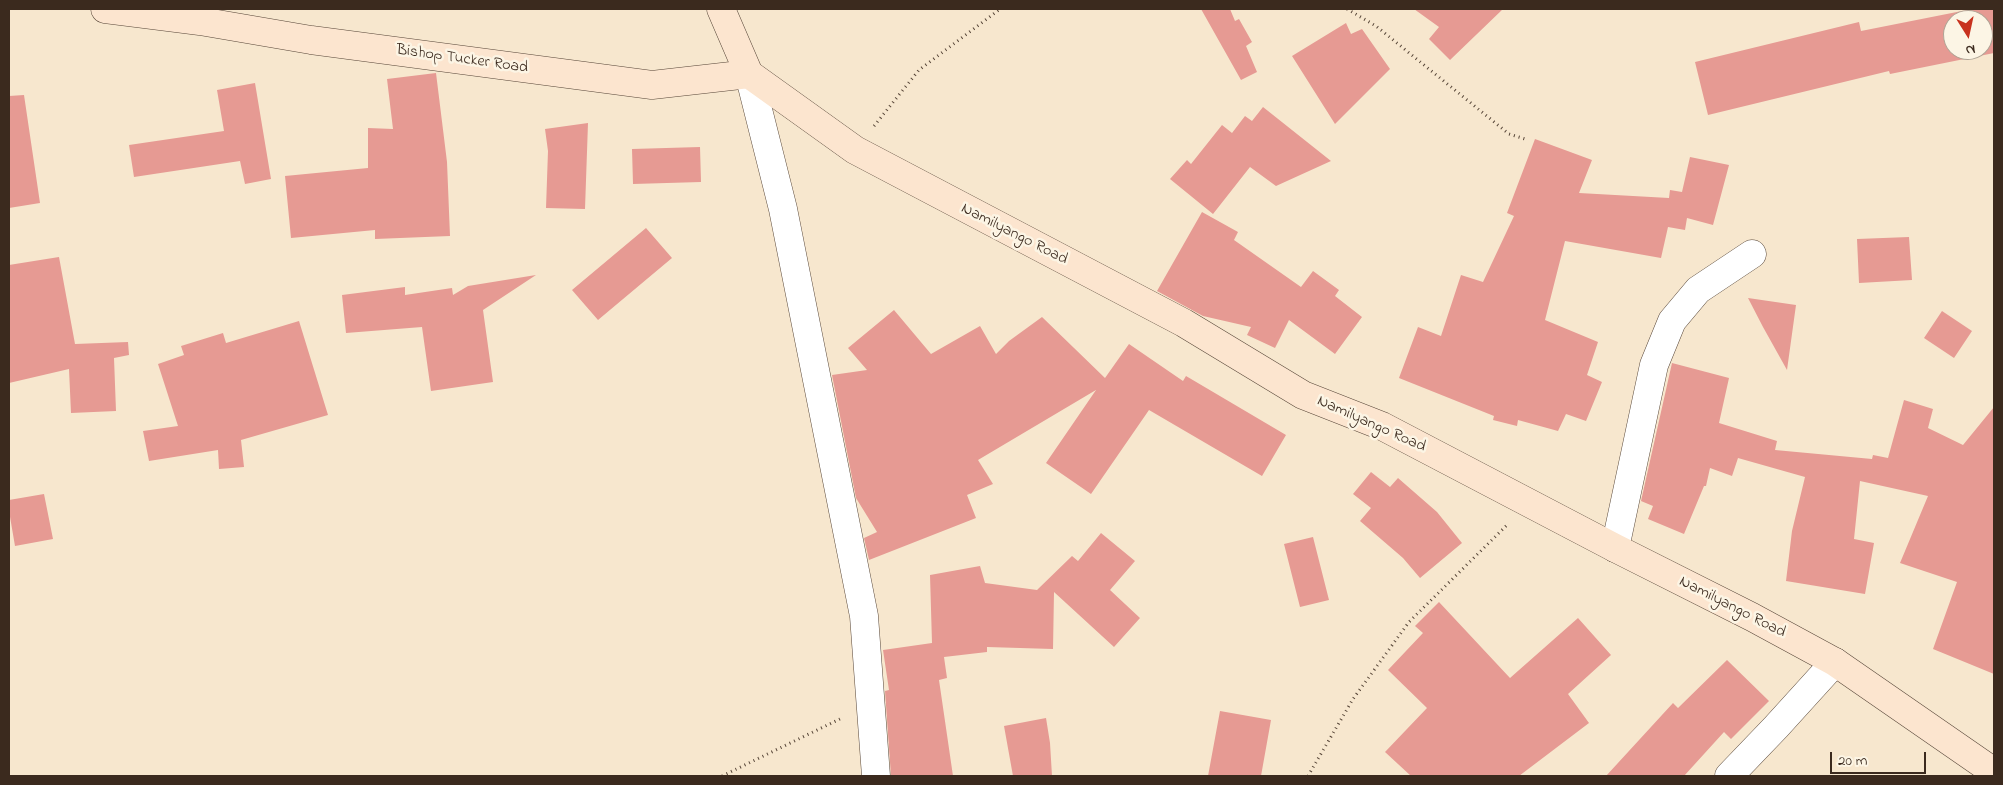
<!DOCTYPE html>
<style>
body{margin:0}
#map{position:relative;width:2003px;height:785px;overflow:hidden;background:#f7e7ce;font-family:"Indie Flower",sans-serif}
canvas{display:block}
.frame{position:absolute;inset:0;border:10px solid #3b2a1e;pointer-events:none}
.north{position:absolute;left:1943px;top:10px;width:50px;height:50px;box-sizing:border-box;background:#fcf5e5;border:1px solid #afa495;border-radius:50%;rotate:170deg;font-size:14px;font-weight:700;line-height:20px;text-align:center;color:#3b2a1e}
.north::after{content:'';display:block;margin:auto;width:18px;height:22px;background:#c8321e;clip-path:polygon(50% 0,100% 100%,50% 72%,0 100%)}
.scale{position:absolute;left:1830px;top:752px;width:96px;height:22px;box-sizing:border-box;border:2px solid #3b2a1e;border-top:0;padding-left:6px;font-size:15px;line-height:18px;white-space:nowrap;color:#3b2a1e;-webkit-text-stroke:4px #fcf5e5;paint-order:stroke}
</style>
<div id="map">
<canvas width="2003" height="785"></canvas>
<div class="frame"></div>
<div class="north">N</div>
<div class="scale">20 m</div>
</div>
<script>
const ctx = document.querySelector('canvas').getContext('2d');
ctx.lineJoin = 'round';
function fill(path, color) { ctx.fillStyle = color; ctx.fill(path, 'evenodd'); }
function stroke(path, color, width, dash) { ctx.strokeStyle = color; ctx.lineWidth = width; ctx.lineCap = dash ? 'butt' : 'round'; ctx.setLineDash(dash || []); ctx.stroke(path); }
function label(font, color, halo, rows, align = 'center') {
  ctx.font = font + ' "Indie Flower",sans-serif'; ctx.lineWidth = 5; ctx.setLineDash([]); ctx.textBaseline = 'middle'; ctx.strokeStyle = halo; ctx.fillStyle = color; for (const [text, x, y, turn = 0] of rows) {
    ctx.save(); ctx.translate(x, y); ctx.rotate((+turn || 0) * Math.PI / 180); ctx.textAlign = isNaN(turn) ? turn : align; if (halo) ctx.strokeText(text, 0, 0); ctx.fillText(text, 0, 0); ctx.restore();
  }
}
fill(new Path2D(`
 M1201,9H1230L1235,21L1239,19L1252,42L1246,46L1257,72L1241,80Z
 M1414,9H1503L1450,60L1429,39L1439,27Z
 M1972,9H1994V53L1890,74L1889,71L1708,115L1695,62L1859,22L1861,31ZM1953,20H1983V50H1953Z
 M1346,23L1351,34L1362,29L1390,69L1335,124L1292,56Z
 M436,73L447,162L450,236L375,239V230L291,238L285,176L368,168V128L393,129L387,79Z
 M255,83L271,179L245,184L240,161L134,177L129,145L224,131L217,90Z
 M24,95L40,203L9,208V96Z
 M1263,107L1331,161L1276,186L1250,167L1213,214L1170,179L1187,160L1191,164L1222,125L1232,133L1245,116L1252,121Z
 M588,123L585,209L546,208L548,151L545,129Z
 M1535,139L1592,160L1579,193L1669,198L1670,190L1682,192L1690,157L1729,165L1713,225L1687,218L1685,230L1668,227L1661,258L1565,241L1545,320L1598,342L1587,375L1602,382L1586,421L1566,414L1558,431L1518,420L1517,426L1493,420L1494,416L1399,378L1418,327L1441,336L1461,275L1483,282L1514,216L1507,213Z
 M700,147L701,182L633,184L632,149Z
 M1202,212L1238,232L1234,240L1301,287L1313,271L1339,290L1335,296L1362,317L1335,354L1289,320L1275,348L1247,335L1251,327L1203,316L1157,291Z
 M646,228L672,258L598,320L572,290Z
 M1909,237L1912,280L1859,283L1857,239Z
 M59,257L75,344L128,342L129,355L114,358L116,411L71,413L69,369L9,383V265Z
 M536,275L483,310L493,382L431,391L422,327L346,333L342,295L405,287V295L452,288L453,295L468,286Z
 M1748,298L1796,305L1787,370L1763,327Z
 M894,310L931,354L980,326L996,354L1009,341L1042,317L1105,378L1129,344L1183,381L1186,376L1286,435L1262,476L1149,410L1091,494L1046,463L1096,390L978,460L993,484L967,495L976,518L869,560L864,538L877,532L856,498L832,375L867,370L848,348Z
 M1942,311L1972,331L1954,358L1924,338Z
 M299,321L328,415L241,440L244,467L219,469L218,450L149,461L143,431L178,426L158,364L184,355L181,346L223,333L226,343Z
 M1672,363L1729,378L1719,423L1777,441L1775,450L1872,459L1873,455L1888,458L1904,400L1933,409L1928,428L1963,445L1994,407V674L1933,649L1957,582L1900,563L1928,496L1860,481L1854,539L1874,543L1865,594L1786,581L1792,531L1805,477L1738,458L1732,476L1710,468L1706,486H1704L1684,534L1648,519L1653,506L1641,501Z
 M1371,472L1390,487L1398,478L1437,512L1462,543L1420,578L1403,558L1360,521L1371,508L1353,494Z
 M44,494L53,539L15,546L9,511V500Z
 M1101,533L1135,561L1110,590L1140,618L1114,647L1054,592L1053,649L987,647V652L944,657L947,678L939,680L953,776H891L885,691L889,690L883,650L932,643L930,575L980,566L985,583L1037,590L1072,556L1078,561Z
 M1313,537L1329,600L1300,607L1284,544Z
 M1439,602L1510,678L1578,618L1611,655L1568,694L1589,723L1519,776H1411L1385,752L1427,708L1388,670L1423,633L1415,626Z
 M1727,660L1769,701L1731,739L1724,732L1684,776H1606L1673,703L1678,708Z
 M1220,711L1271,720L1261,776H1208Z
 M1046,718L1050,743L1052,776H1013L1004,726Z`), '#e69a93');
const street = new Path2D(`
 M749,74L783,209L864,616L876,776
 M1615,548L1654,365L1672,321L1698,290L1752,254
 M1729,776L1776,727L1835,662`);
const secondary = new Path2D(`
 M105,9L200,21L311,40L652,85L749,74
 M721,9L749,74
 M749,74L855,150L1184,323L1303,395L1382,426L1615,548L1752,617L1835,662L1994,772`);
stroke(street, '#574638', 29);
stroke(secondary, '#574638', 29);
stroke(new Path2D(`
 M1347,9L1376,26L1509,134L1525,139
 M874,126L919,70L1000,9
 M722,776L842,718
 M1308,776L1353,699L1409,622L1507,525`), '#574638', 3, [1, 4]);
stroke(street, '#fff', 28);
stroke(secondary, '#fce5cf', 28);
label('16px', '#3b2a1e', '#fcf5e5', [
 ["Bishop Tucker Road",462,60,8],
 ["Namilyango Road",1014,235,27],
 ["Namilyango Road",1371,425,24],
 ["Namilyango Road",1732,608,27]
]);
</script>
